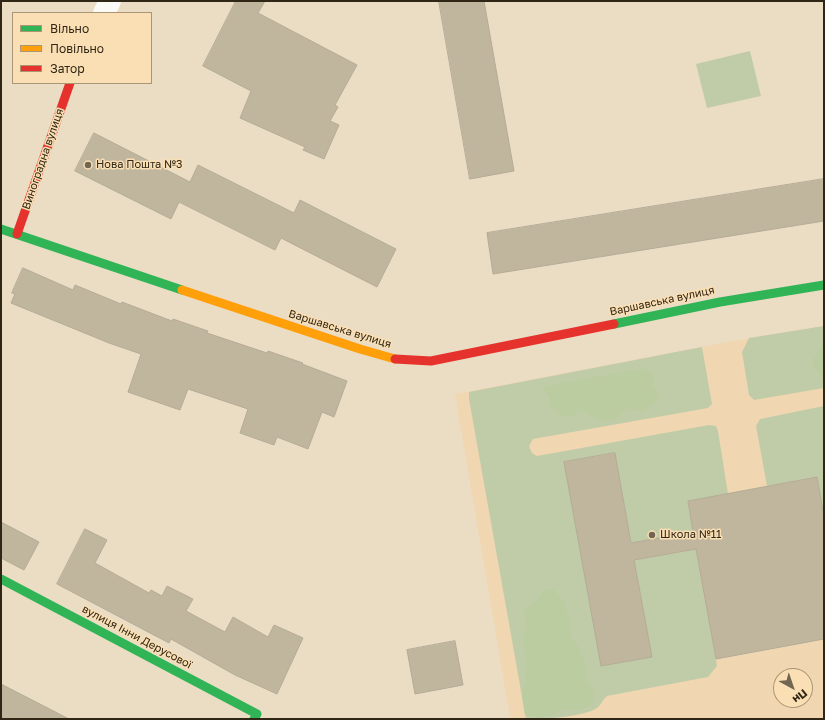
<!DOCTYPE html>
<meta charset="utf-8">
<style>
body{margin:0}
#map{position:relative;width:825px;height:720px;overflow:hidden;background:#ebdcc4;font-family:"Golos Text",sans-serif}
canvas{display:block}
.frame{position:absolute;inset:0;border:2px solid #302615;pointer-events:none}
.legend{position:absolute;left:12px;top:12px;width:140px;height:72px;box-sizing:border-box;background:#fbdfb4;border:1px solid #aa9574;margin:0;padding:5px 7px;list-style:none;font-size:12px;color:#302615}
.legend li{display:flex;align-items:center;gap:8px;height:20px}
.legend b{width:20px;border:1px solid #aa9574}
.north{position:absolute;left:773px;top:668px;width:40px;height:40px;box-sizing:border-box;background:#fbdfb4;border:1px solid #aa9574;border-radius:50%;rotate:140deg;font-size:11px;font-weight:700;line-height:16px;text-align:center;color:#302615}
.north::after{content:'';display:block;margin:auto;width:14px;height:18px;background:#716652;clip-path:polygon(50% 0,100% 100%,50% 72%,0 100%)}
</style>
<div id="map">
<canvas width="825" height="720"></canvas>
<div class="frame"></div>
<ul class="legend">
<li><b style="height:5px;background:#30b455"></b>Вільно</li>
<li><b style="height:5px;background:#ff9f0a"></b>Повільно</li>
<li><b style="height:5px;background:#e5322d"></b>Затор</li>
</ul>
<div class="north">Пн</div>
</div>
<script>
const ctx = document.querySelector('canvas').getContext('2d');
ctx.lineJoin = 'round';
function fill(path, color) { ctx.fillStyle = color; ctx.fill(path, 'evenodd'); }
function stroke(path, color, width, dash) { ctx.strokeStyle = color; ctx.lineWidth = width; ctx.lineCap = dash ? 'butt' : 'round'; ctx.setLineDash(dash || []); ctx.stroke(path); }
function label(font, color, halo, rows, align = 'center') {
  ctx.font = font + ' "Golos Text",sans-serif'; ctx.lineWidth = 3; ctx.setLineDash([]); ctx.textBaseline = 'middle'; ctx.strokeStyle = halo; ctx.fillStyle = color; for (const [text, x, y, turn = 0] of rows) {
    ctx.save(); ctx.translate(x, y); ctx.rotate((+turn || 0) * Math.PI / 180); ctx.textAlign = isNaN(turn) ? turn : align; if (halo) ctx.strokeText(text, 0, 0); ctx.fillText(text, 0, 0); ctx.restore();
  }
}
fill(new Path2D(`
 M824,326V719H504L510,717L455,394L727,342ZM781,676H805V700H781Z`), '#f0d7b1');
fill(new Path2D(`
 M750,51L761,96L707,108L696,64Z
 M824,326V388L754,400L749,395L742,352L749,338Z
 M702,347L712,404L708,408L533,439L529,446L532,453L537,456L709,425L716,426L718,431L728,494L688,501L693,532L631,543L615,453L565,462L652,657L634,560L696,549L717,666L708,677L607,696C603,699 601,705 597,708C585,717 542,719 526,719L469,399V392Z
 M824,406V512H823L817,477L767,486L756,426L760,419Z`), '#c0cca8');
fill(new Path2D(`
 M824,343V379L813,368V359Z
 M644,368L654,377L652,386L659,394L655,403L642,412L631,408L624,410L616,419L601,421L579,410L575,415L566,418L549,405L550,398L542,387Z
 M552,588L564,601L569,619L570,635L579,647L585,664L586,680C595,689 597,694 590,706L577,710L564,709L554,715L540,718L525,715L522,697L525,683L526,660L523,642L526,626L524,611L537,600L542,592Z`), '#bbcca0');
const building = new Path2D(`
 M236,1H265L258,13L357,65L335,105L338,107L330,121L339,125L324,159L303,150L305,147L240,118L251,91L203,66Z
 M439,1H484L514,171L470,179Z
 M94,133L190,182L198,165L294,213L300,200L396,249L377,287L281,238L275,250L179,202L171,219L75,171Z
 M824,179V221L493,274L487,233Z
 M23,268L73,290L75,285L121,304L122,302L172,321L173,319L208,331L207,333L267,353L268,351L303,363L302,364L347,381L334,417L322,412L308,449L277,437L274,445L240,433L248,409L188,389L180,410L128,392L141,354L109,343L11,303L15,294L12,293Z
 M615,453L631,543L693,532L688,501L817,477L824,517V639L716,659L696,549L634,560L652,657L601,666L564,462Z
 M1,522L39,542L24,570L1,558Z
 M85,529L107,540L95,563L149,593L151,590L162,596L167,586L193,599L186,611L225,632L233,617L268,637L274,625L303,638L277,694L235,675L171,639L169,643L57,584Z
 M455,641L463,685L415,694L407,650Z
 M1,684L69,719H1Z`);
fill(building, '#c0b69e');
stroke(building, '#b4ac98', 1);
stroke(new Path2D(`
 M104,13L110,1`), '#fcfaf6', 22);
stroke(new Path2D(`
 M1,229L182,290
 M614,324L720,302L824,285
 M1,579L257,714L254,719`), '#30b455', 9);
stroke(new Path2D(`
 M182,290L360,349L395,359`), '#ff9f0a', 9);
stroke(new Path2D(`
 M17,234L70,83
 M395,359L431,361L614,324`), '#e5322d', 9);
for (const [x, y, r, color] of [
 [88,165,4,"#716652"],
 [652,535,4,"#716652"]
]) { const dot = new Path2D(); dot.arc(x, y, r, 0, 2 * Math.PI); ctx.fillStyle = color; ctx.fill(dot); stroke(dot, '#fbdfb4', 1.5); }
label('11px', '#302615', '#fbdfb4', [
 ["Виноградна вулиця",43,159,-71],
 ["Варшавська вулиця",662,301,-12],
 ["Варшавська вулиця",340,329,17],
 ["вулиця Інни Дерусової",137,637,28]
]);
label('11px', '#302615', '#fbdfb4', [
 ["Нова Пошта №3",96,165],
 ["Школа №11",660,535]
], 'left');
</script>
